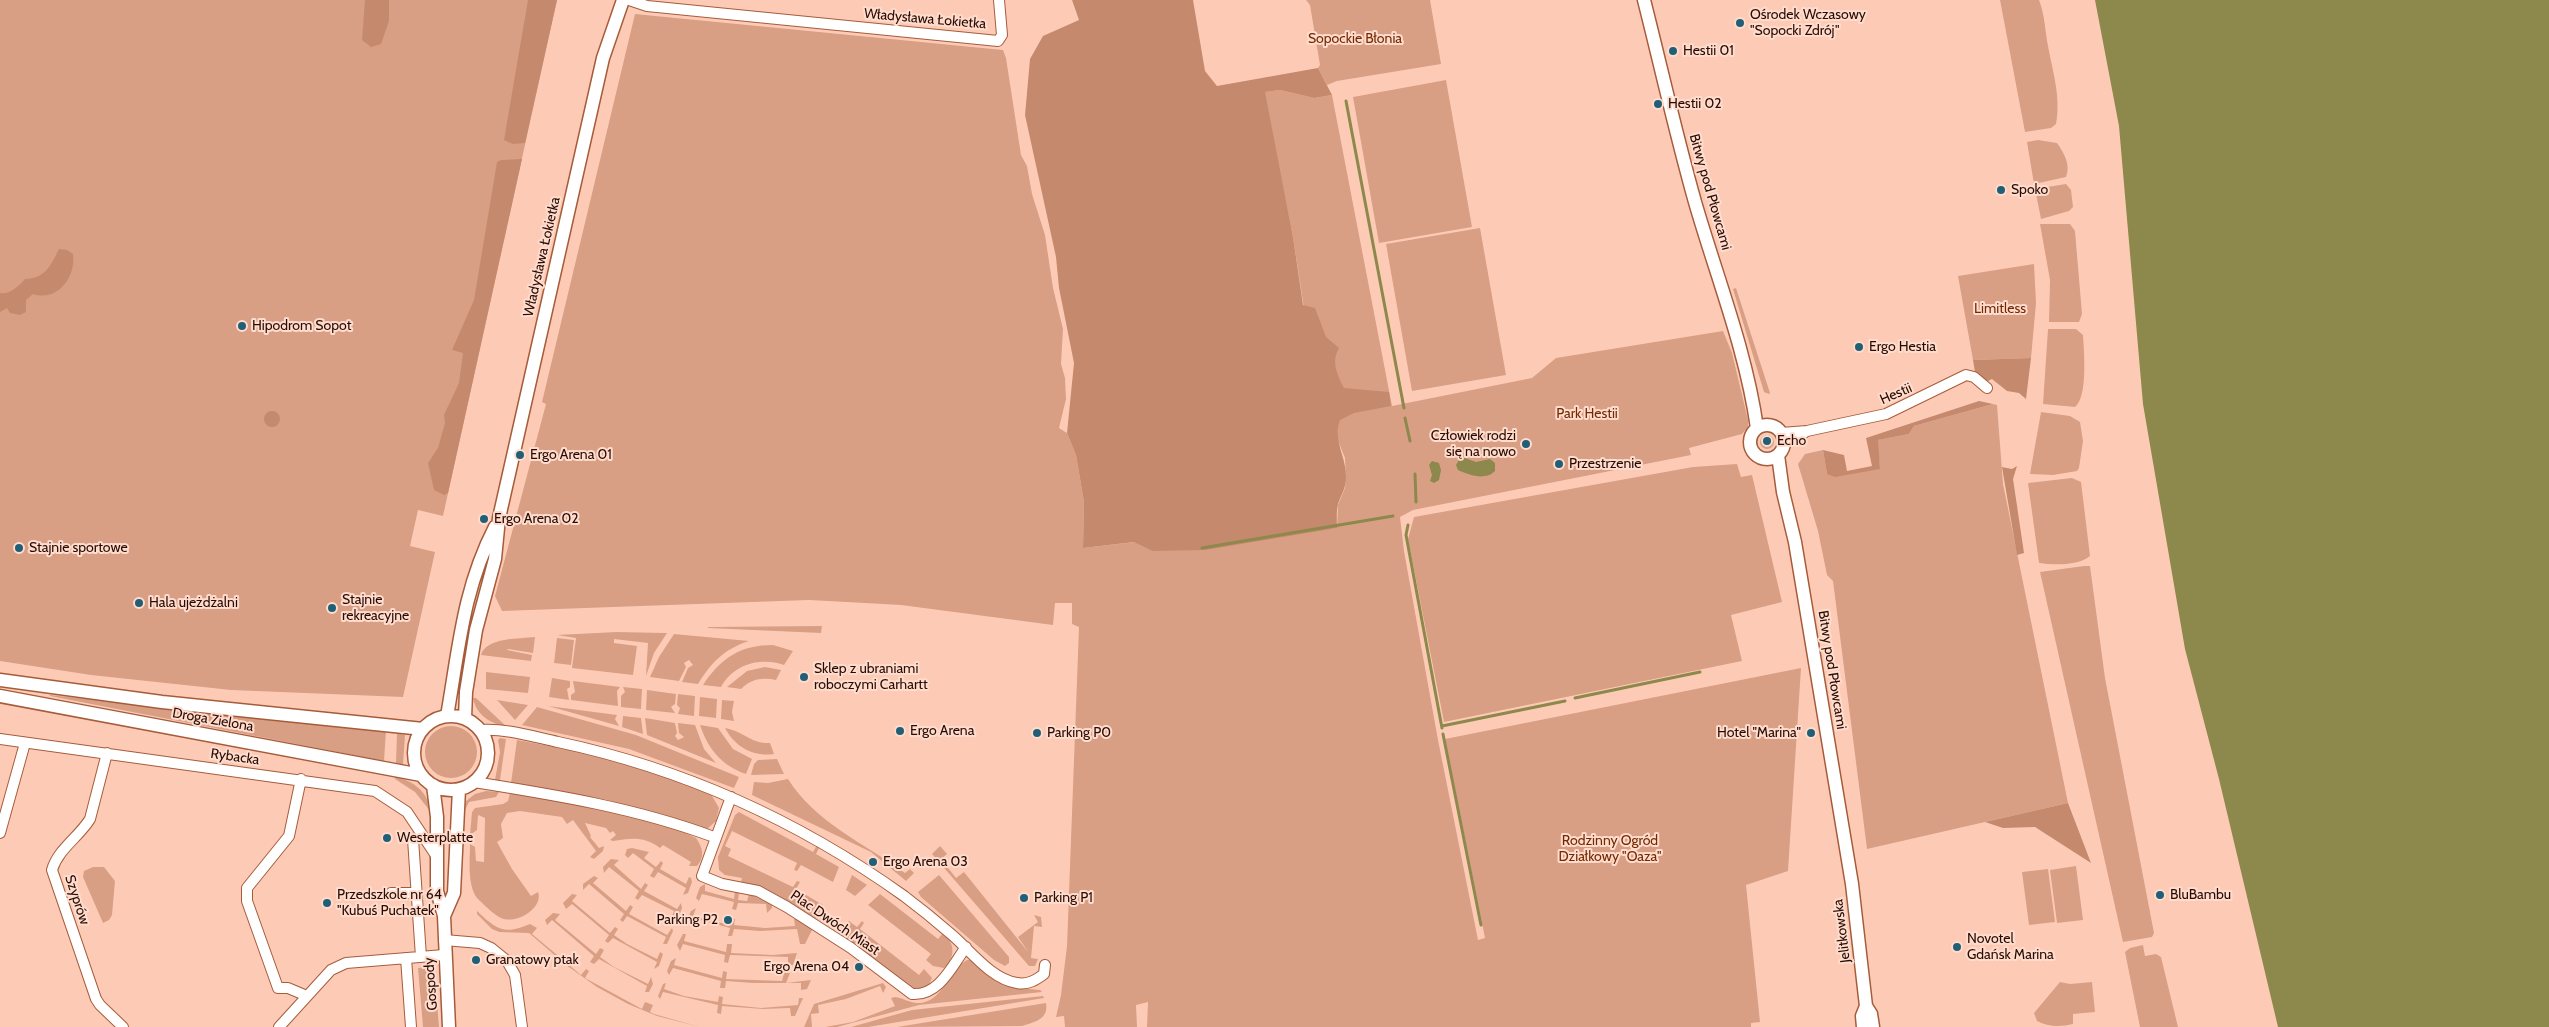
<!DOCTYPE html>
<meta charset="utf-8">
<style>
body{margin:0}
canvas{display:block;background:#fdcbb5}
</style>
<canvas width="2549" height="1027"></canvas>
<script>
const ctx = document.querySelector('canvas').getContext('2d');
ctx.lineJoin = 'round';
function fill(path, color) { ctx.fillStyle = color; ctx.fill(path, 'evenodd'); }
function stroke(path, color, width, dash) { ctx.strokeStyle = color; ctx.lineWidth = width; ctx.lineCap = dash ? 'butt' : 'round'; ctx.setLineDash(dash || []); ctx.stroke(path); }
function label(font, color, halo, rows, align = 'center') {
  ctx.font = font + ' Cabin,sans-serif'; ctx.lineWidth = 4; ctx.setLineDash([]); ctx.textBaseline = 'middle'; ctx.strokeStyle = halo; ctx.fillStyle = color; for (const [text, x, y, turn = 0] of rows) {
    ctx.save(); ctx.translate(x, y); ctx.rotate((+turn || 0) * Math.PI / 180); ctx.textAlign = isNaN(turn) ? turn : align; if (halo) ctx.strokeText(text, 0, 0); ctx.fillText(text, 0, 0); ctx.restore();
  }
}
fill(new Path2D(`
 M0,0H557L443,516L418,510L410,546L435,552L403,697L231,690L91,675L0,661Z
 M1306,0H1430L1441,64L1337,81L1327,85L1318,68L1320,65L1310,5Z
 M2000,0H2039C2045,15 2045,31 2048,46C2053,73 2061,97 2056,124L2051,128L2025,132Z
 M635,14L1003,50L1006,58L1021,155L1027,166L1032,194L1045,235L1053,288L1063,329L1061,364L1065,378L1066,399L1059,428L1067,433L1076,455L1084,502L1083,548L1135,542L1152,551L1337,528L1338,505L1345,488L1346,477L1345,458L1316,386L1293,237L1264,92L1280,90L1314,98L1332,95L1392,406L1532,378L1556,358L1723,331L1732,353L1748,420V427L1742,434L1689,448L1691,455L1413,510L1400,517L1404,551L1438,740L1478,940L1485,938L1445,739L1801,668L1788,871L1746,885L1760,1022L1751,1023V1027H1147L1148,1002L1136,1005L1137,1027H1065L1064,1016L1056,1017L1061,995L1067,946L1079,627L1072,624V603H1055L1053,625L901,605L809,600L502,611L495,596L546,404L542,402Z
 M1446,80L1472,227L1379,243L1353,97Z
 M2038,140L2057,143C2064,153 2071,165 2066,177L2034,184L2027,142Z
 M2066,184L2071,190L2073,207L2069,211L2041,219L2035,189Z
 M2040,224H2070L2075,231L2082,314L2079,322H2049L2050,280Z
 M1480,228L1506,375L1412,391L1386,244Z
 M2034,264L2036,303L2031,358L1973,360L1958,276Z
 M1736,288L1770,393L1769,394L1764,392L1733,289Z
 M2048,329H2076L2083,335C2084,352 2088,397 2075,407L2043,404Z
 M1993,404L1997,405L2003,484L2068,803L1867,849L1833,581L1827,575L1818,531L1798,464L1805,454L1823,450L1827,474L1880,469L1877,440L1909,434L1914,426Z
 M2041,412L2070,416L2080,422L2083,441L2079,468L2077,471L2053,475L2030,474Z
 M1760 442a7 7 0 1 1 14 0a7 7 0 1 1-14 0Z
 M1737,464L1741,477L1752,475L1782,602L1731,615L1742,661L1444,722L1408,539L1414,517L1693,467Z
 M2072,478L2081,482L2090,556C2078,566 2054,565 2039,563L2028,483Z
 M2084,566H2090L2105,678L2154,933L2152,937L2123,942L2040,572Z
 M822,626L821,633L708,628V627Z
 M616,632L667,633L654,653L646,676L648,643L614,639V643L637,646L633,675L572,668L576,638L557,635Z
 M674,634L749,641C724,649 711,663 698,684L682,682L688,668L693,665L689,660L684,663L686,667L679,681L650,677L659,657Z
 M535,637L533,653L508,649L507,650L532,655L531,661L481,655C486,637 520,639 535,637Z
 M557,638L574,640L571,665L554,663Z
 M773,645L793,651L784,665C760,657 734,664 721,687L703,685C721,658 740,645 773,645Z
 M765,667L781,670L776,680C762,677 751,679 741,689L727,687L747,671Z
 M486,672L530,677L528,693L486,689Z
 M552,678L570,681V687L567,689L569,700L549,697Z
 M573,681L620,687L617,691L618,706L571,700V695L575,692Z
 M623,687L642,689L641,709L621,707V696L625,692Z
 M647,690L676,694L675,704L671,707L675,713L646,710Z
 M678,694L695,696L694,716L678,714L680,708L677,705Z
 M50,695L386,731L384,761L50,696Z
 M700,697L717,699L716,718L699,716Z
 M473,698H476L507,727C491,724 476,715 473,698Z
 M497,700L528,705L515,720Z
 M722,700L734,701L732,712L734,721L721,719Z
 M548,706L617,715L615,719L619,726Z
 M537,707L636,735L739,777L734,788L629,749L522,725Z
 M623,716L641,718L643,734L622,727Z
 M645,718L675,723L677,733L675,736L678,740L684,737L679,733L678,723L695,725L704,749L716,763L647,735Z
 M700,725L718,728L733,749L752,759L746,774C722,766 708,749 700,725Z
 M425 752a26 26 0 1 1 52 0a26 26 0 1 1-52 0Z
 M725,728C743,731 751,744 770,743L774,754C753,757 735,747 725,728Z
 M397,733L405,735L403,765L396,763Z
 M500,738L506,739L500,780H495L500,752L498,740Z
 M517,740L582,752L660,774L711,794L719,808L716,821L706,830L608,800L511,783Z
 M777,759L784,774L751,775L754,764L758,760Z
 M395,776C413,781 429,792 430,811L415,792L395,779Z
 M788,779C816,823 864,843 905,873L910,869L914,873L906,881L871,852L752,795L754,782L768,783Z
 M486,791L499,792L496,797L469,802L463,814L466,801L475,794Z
 M510,793C566,801 646,812 696,838C703,848 705,857 697,866H689L691,862L663,845L660,848C644,836 631,838 613,841L610,840L616,835L613,831L610,833L606,828L585,823L591,836L590,837L599,848L604,846L603,851L594,859L590,857L596,851L573,820L567,824L562,817L520,811L507,813L501,824L503,838L497,842L512,869L531,896L538,892C544,908 516,925 501,918C494,915 482,903 477,898C467,885 470,859 470,844L475,847L476,861L484,862L485,818L478,815L477,830L470,835L472,812L475,808L503,804L508,801Z
 M739,812L813,852L817,845L820,846L816,854L839,867L833,882L801,865L797,871L794,870L797,863L732,831L725,846L731,849L728,856L793,887L797,881L800,882L796,889L823,905L816,919C792,904 769,887 741,882L742,878L725,875L719,870L718,857L735,815Z
 M940,846L947,854L941,859L956,878L964,872L1029,953L1018,937L1038,922L1034,915L1041,917L1042,927L1034,926L1031,958L1038,959L1035,966H1029L932,854Z
 M632,848L649,852L644,858L656,867L661,861L663,863L660,869L686,884L689,877L691,878L692,882L688,893L683,895L686,888L658,872L654,878L650,876L654,869L633,853L628,858L625,855L627,849Z
 M611,859L619,860L614,865L641,889L645,883L648,885L644,891L677,909L681,903L682,908L678,918L674,920L671,919L674,911L642,895L638,900L635,898L639,891L609,867L604,873L603,867Z
 M2076,866L2083,920L2057,923L2050,870Z
 M93,867H104L115,881L112,915L109,920L103,923L83,877L84,871Z
 M2048,869L2055,922L2029,925L2022,872Z
 M852,875L867,885L855,896L846,890Z
 M939,875L1009,957V963L1005,966L994,960L921,897L918,892Z
 M594,876L598,878L593,883L626,911L630,905L633,907L629,914L667,935L672,928L673,931L667,944H663L666,937L627,916L623,922L620,920L624,914L589,884L583,890V884Z
 M705,884V891L734,899L735,891L739,892L738,900L747,901L749,894L772,904V908L767,913L766,904L738,903L736,910L732,909L734,902L702,894L699,901L696,898L700,887Z
 M572,894L577,895L572,901L610,933L615,927L618,929L614,935L627,944L657,959L660,952L663,954L659,966L654,969L657,962L613,938L608,943L605,941L609,935L572,904L566,909L563,903Z
 M880,894L938,939L943,933C955,943 956,957 944,968L933,966L926,960L931,954L868,905Z
 M696,908L693,916L730,925L731,918L735,919L734,925L765,928L795,926L794,919H799L813,928L805,944H800L797,929L760,931L734,929L732,936H728L730,928L693,918L689,926L687,920L691,911Z
 M477,911C497,930 504,935 530,924L537,928L532,934L581,975L586,969L589,971L585,978L642,1009L645,1002L653,1005L650,1012L654,1014L700,1027L657,1016L628,1004L597,987L566,965L529,933L499,932L492,929L477,914Z
 M553,913L560,914L555,920L596,954L600,948L604,950L600,957L614,967L648,984L651,977L653,984L649,992H645L647,986L599,959L594,964L590,962L594,956L552,920L547,925L545,920Z
 M849,921L857,927L862,921L864,923L860,929L919,975L924,969L932,978L928,987L917,990L910,987L837,932Z
 M683,934H686L684,941L726,952L727,944H732L731,953L773,955L797,953L793,965H788V957L730,955L728,963L724,962L725,955L683,944L680,951L677,945Z
 M2143,945L2145,956L2156,954L2161,957L2178,1027H2140L2125,952L2130,948Z
 M676,958L674,965L722,978L723,971L727,972L726,979L782,981L784,973H790L786,983L811,980L807,989L801,990V983H753L726,981L725,988H720L721,981L673,968L669,975L667,971L671,961Z
 M967,960H973C997,982 1008,987 1040,990L1042,992L919,1005L837,1027H825L853,1022L895,1006L891,998L895,997C903,998 910,1003 918,1003C943,1003 948,970 967,960Z
 M434,966L439,1027H423L418,968Z
 M2060,982L2070,984L2092,982L2095,1012L2073,1014V1024C2061,1027 2048,1027 2037,1021L2034,1013Z
 M666,983L664,989L684,996L718,1002L719,996L723,997L722,1004L761,1008L798,1005L799,998H803L795,1016H791L790,1008L763,1009L722,1006L721,1014L717,1013L718,1005L663,992L660,999L658,996L663,984Z
 M883,983L886,987L883,993L880,986L846,999L818,1005L819,1013L811,1014L812,1027H804L814,1004Z
 M1043,996L1044,998L868,1027H851L912,1010Z
 M1046,1003C1049,1019 1035,1022 1022,1026L897,1027Z`), '#d99f85');
fill(new Path2D(`
 M365,0H389V21L381,44L371,47L362,40Z
 M528,0H557L525,143L513,144L504,140Z
 M1072,0H1193L1205,71L1217,86L1318,68L1332,95L1314,98L1280,90L1265,92L1293,237L1303,305L1315,308L1326,337L1339,348C1331,361 1337,375 1344,388L1389,392L1391,406L1354,413L1340,420C1332,440 1347,457 1346,478C1346,488 1341,495 1338,504C1336,512 1337,521 1337,528L1205,550L1152,551L1134,542L1083,548L1084,502L1076,455L1067,433L1074,363L1059,288L1056,257L1025,115L1030,59L1043,36L1079,20Z
 M522,159L448,493L444,495L434,490L428,463L438,448L445,423L444,415L459,383L463,353L452,350L474,300L497,162L501,160Z
 M59,249L67,250L73,254C76,277 58,302 33,294L26,300V312L20,315L10,313L7,308L0,312V293C9,295 19,286 25,279C45,279 51,265 59,249Z
 M2031,358L2026,399L2019,393L2007,391L1992,379L1986,382L1975,372L1973,360Z
 M1979,401L1993,404L1914,426L1909,434L1878,440L1880,469L1835,477L1827,474L1823,450L1844,455L1847,471L1872,466L1866,438Z
 M264 419a8 8 0 1 1 16 0a8 8 0 1 1-16 0Z
 M2017,466L2013,479L2024,553L2017,555L2002,467L2012,469Z
 M2068,803L2091,863L2035,827L2003,828L1985,822Z`), '#c5896e');
fill(new Path2D(`
 M2095,0H2549V1027H2278L2219,779L2185,649L2143,404L2119,126Z
 M1465,458L1476,462L1490,459L1495,463V471C1485,481 1469,475 1458,470L1456,465L1459,460Z
 M1432,461L1439,463L1441,470L1439,480L1434,483L1430,481L1432,475L1429,465Z`), '#8d884b');
stroke(new Path2D(`
 M1346,101L1404,408
 M1405,418L1410,441
 M1415,474L1416,502
 M1408,525L1406,535L1442,728
 M1202,548L1393,516
 M1575,698L1700,672
 M1442,726L1565,701
 M1443,734L1481,925`), '#8d884b', 3);
const minor = new Path2D(`
 M629,0L647,6L998,41L1002,35L999,0
 M1781,433L1807,431L1886,414L1966,375L1974,377L1987,388
 M1784,443L1804,433
 M480,730C506,728 534,737 558,742C685,769 799,821 904,896C920,908 936,921 951,934C970,950 991,979 1017,983C1028,985 1036,980 1044,974L1045,965
 M0,739L375,791L407,812L437,857
 M107,753L90,819C79,837 58,849 52,870L96,999L100,1005L123,1027
 M301,779L289,836L247,888V901L278,988H288L307,996
 M474,782C556,795 636,808 714,837
 M731,797L702,876L722,884L758,891L787,907L851,948L912,994C939,996 952,966 966,947
 M0,833L25,743
 M413,839L421,957
 M391,893H416
 M444,940L480,943L491,948L507,961L515,975L522,1027
 M406,958L411,1027
 M279,1027L331,970L346,963L444,955`);
const tertiary = new Path2D(`
 M1644,0C1661,67 1676,135 1695,202C1717,278 1746,350 1757,428
 M1750 442a17 17 0 1 1 34 0a17 17 0 1 1-34 0Z
 M1778,455L1783,492L1795,542L1852,884L1866,1006L1871,1014L1873,1027
 M0,680L162,702L423,729
 M0,696L421,775
 M447,716C459,648 463,589 495,527
 M414 753a37 37 0 1 1 74 0a37 37 0 1 1-74 0Z
 M465,718L466,692L476,630L495,559L499,518L603,58L623,0
 M433,785L437,817V891L444,916L449,1027
 M444,916L454,893L459,789
 M1863,1027L1862,1016L1866,1006`);
stroke(minor, '#a65c3a', 12);
stroke(tertiary, '#a65c3a', 15);
stroke(minor, '#fff', 10);
stroke(tertiary, '#fff', 12);
for (const [x, y, r, color] of [
 [1740,23,5,"#205f75"],
 [1673,51,5,"#205f75"],
 [1658,104,5,"#205f75"],
 [2001,190,5,"#205f75"],
 [242,326,5,"#205f75"],
 [1859,347,5,"#205f75"],
 [1767,441,5,"#205f75"],
 [1526,444,5,"#205f75"],
 [520,455,5,"#205f75"],
 [1559,464,5,"#205f75"],
 [484,519,5,"#205f75"],
 [19,548,5,"#205f75"],
 [139,603,5,"#205f75"],
 [332,608,5,"#205f75"],
 [804,677,5,"#205f75"],
 [900,731,5,"#205f75"],
 [1037,733,5,"#205f75"],
 [1811,733,5,"#205f75"],
 [387,838,5,"#205f75"],
 [873,862,5,"#205f75"],
 [2160,895,5,"#205f75"],
 [1024,898,5,"#205f75"],
 [327,903,5,"#205f75"],
 [728,920,5,"#205f75"],
 [1957,947,5,"#205f75"],
 [476,960,5,"#205f75"],
 [859,967,5,"#205f75"]
]) { const dot = new Path2D(); dot.arc(x, y, r, 0, 2 * Math.PI); ctx.fillStyle = color; ctx.fill(dot); stroke(dot, '#ffdcce', 2); }
label('14px', '#290c01', '#ffdcce', [
 ["Ośrodek Wczasowy",1750,15],
 ["\"Sopocki Zdrój\"",1750,31],
 ["Hestii 01",1683,51],
 ["Hestii 02",1668,104],
 ["Spoko",2011,190],
 ["Hipodrom Sopot",252,326],
 ["Ergo Hestia",1869,347],
 ["Człowiek rodzi",1516,436,"right"],
 ["się na nowo",1516,452,"right"],
 ["Echo",1777,441],
 ["Ergo Arena 01",530,455],
 ["Przestrzenie",1569,464],
 ["Ergo Arena 02",494,519],
 ["Stajnie sportowe",29,548],
 ["Stajnie",342,600],
 ["rekreacyjne",342,616],
 ["Hala ujeżdżalni",149,603],
 ["Sklep z ubraniami",814,669],
 ["roboczymi Carhartt",814,685],
 ["Ergo Arena",910,731],
 ["Parking P0",1047,733],
 ["Hotel \"Marina\"",1801,733,"right"],
 ["Westerplatte",397,838],
 ["Ergo Arena 03",883,862],
 ["Przedszkole nr 64",337,895],
 ["\"Kubuś Puchatek\"",337,911],
 ["BluBambu",2170,895],
 ["Parking P1",1034,898],
 ["Parking P2",718,920,"right"],
 ["Novotel",1967,939],
 ["Gdańsk Marina",1967,955],
 ["Granatowy ptak",486,960],
 ["Ergo Arena 04",849,967,"right"]
], 'left');
label('14px', '#290c01', '#ffdcce', [
 ["Władysława Łokietka",925,19,5],
 ["Bitwy pod Płowcami",1710,192,74],
 ["Władysława Łokietka",542,257,-77],
 ["Hestii",1896,394,-24],
 ["Bitwy pod Płowcami",1832,670,81],
 ["Droga Zielona",213,720,10],
 ["Rybacka",235,757,8],
 ["Szyprów",77,900,72],
 ["Plac Dwóch Miast",835,923,34],
 ["Jelitkowska",1842,931,-97],
 ["Gospody",431,984,-94]
]);
label('14px', '#732a00', '#ffdcce', [
 ["Sopockie Błonia",1355,39],
 ["Limitless",2000,309],
 ["Park Hestii",1587,414],
 ["Rodzinny Ogród",1610,841],
 ["Działkowy \"Oaza\"",1610,857]
]);
</script>
